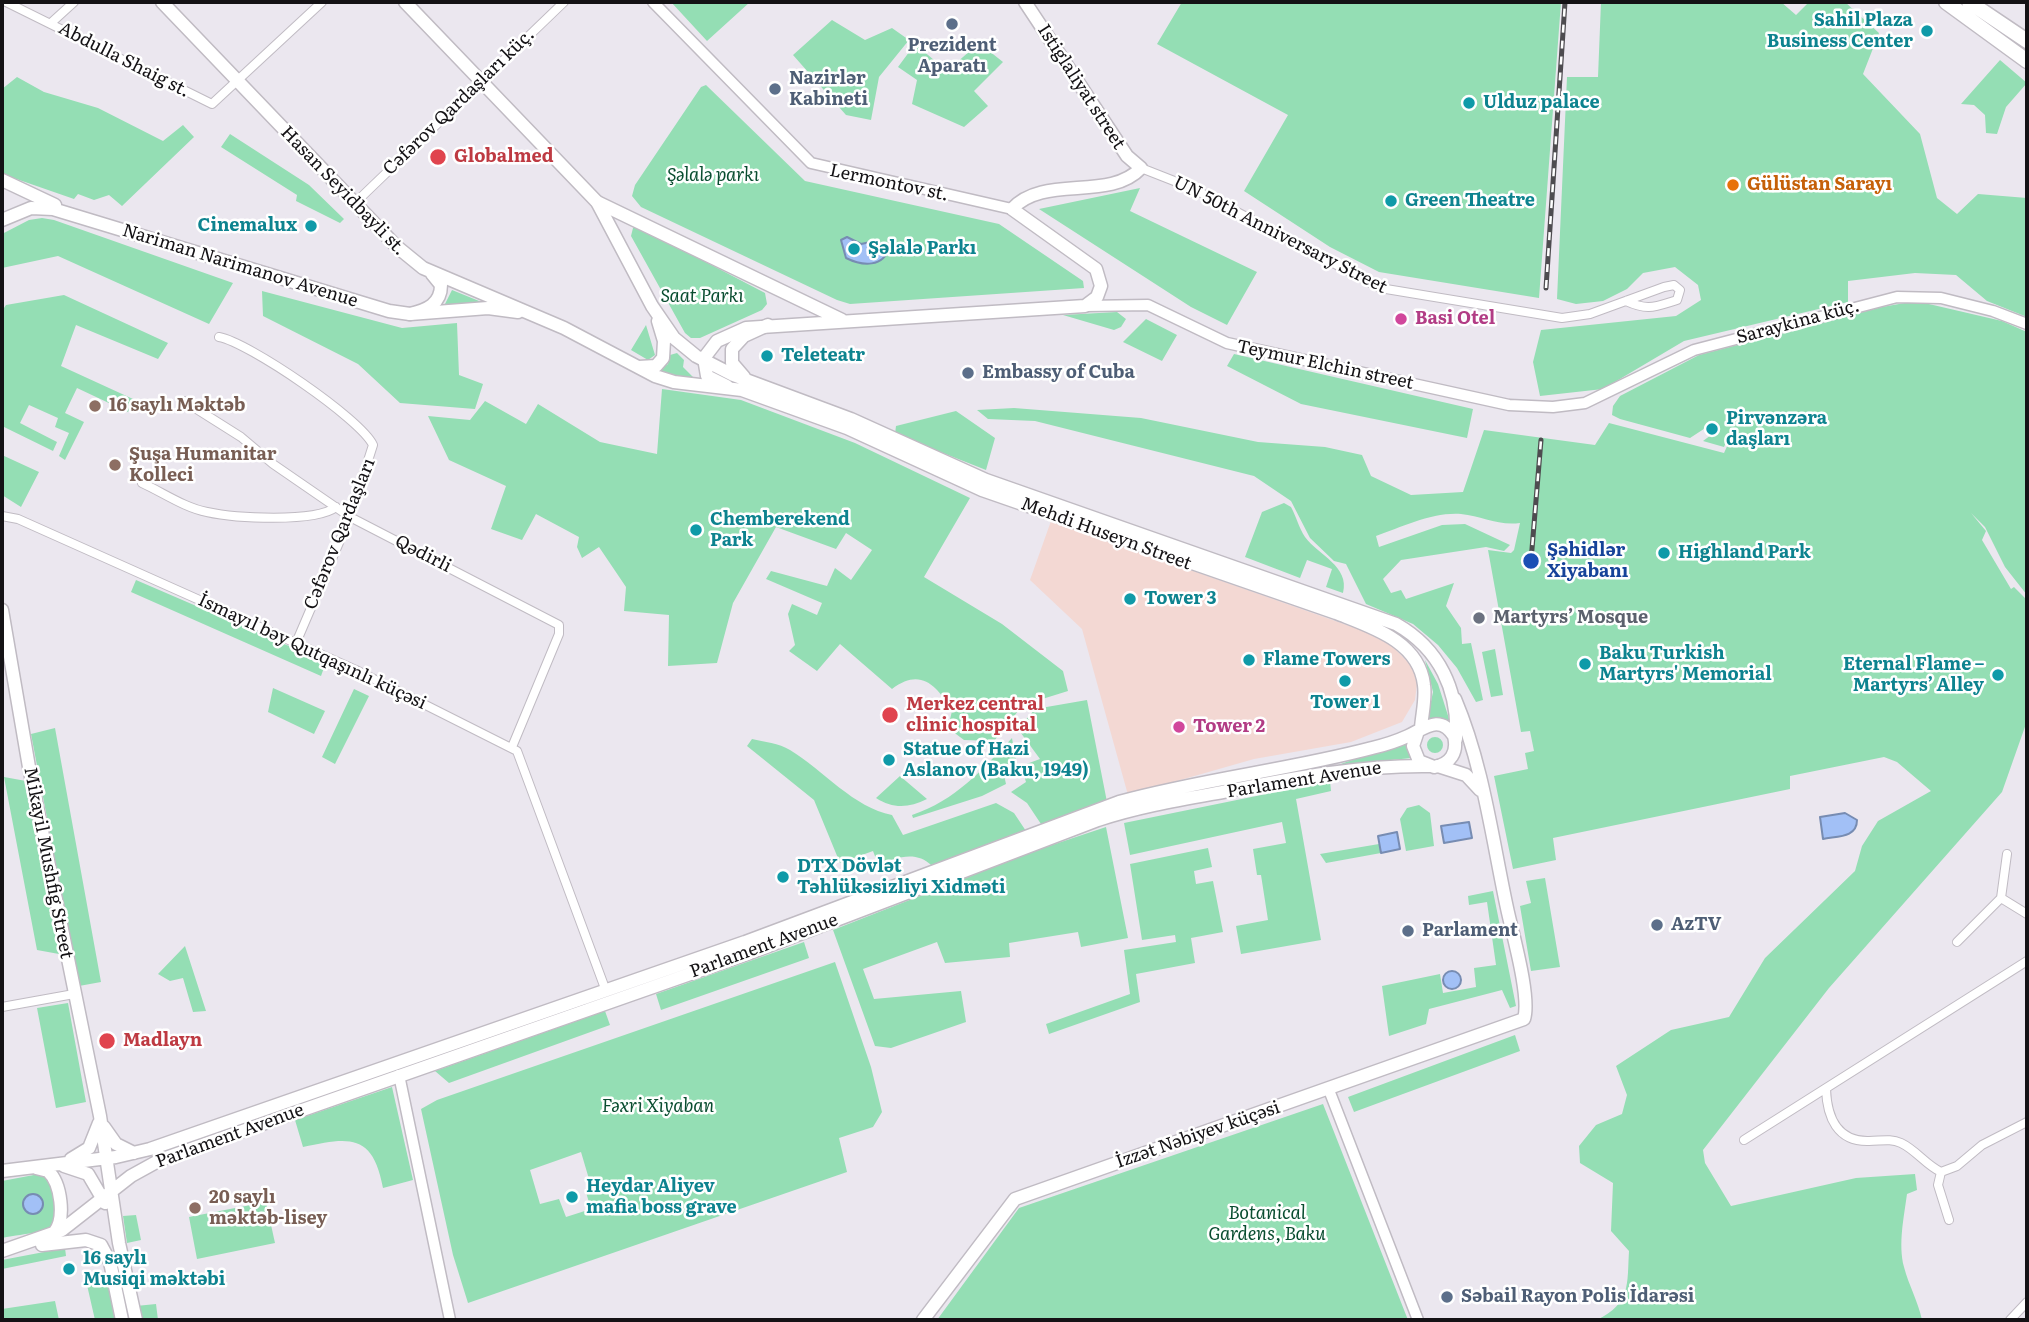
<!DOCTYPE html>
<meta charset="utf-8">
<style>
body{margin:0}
#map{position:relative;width:2029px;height:1322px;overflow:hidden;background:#ebe7ef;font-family:Literata,serif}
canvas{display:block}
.frame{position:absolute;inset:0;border:4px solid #141215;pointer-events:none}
</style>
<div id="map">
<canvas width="2029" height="1322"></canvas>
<div class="frame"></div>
</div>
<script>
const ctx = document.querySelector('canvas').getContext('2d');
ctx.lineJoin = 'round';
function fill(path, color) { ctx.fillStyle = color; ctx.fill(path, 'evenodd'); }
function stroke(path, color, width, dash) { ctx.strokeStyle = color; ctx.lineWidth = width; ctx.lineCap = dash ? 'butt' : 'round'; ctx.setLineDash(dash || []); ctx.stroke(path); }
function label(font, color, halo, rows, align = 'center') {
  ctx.font = font + ' Literata,serif'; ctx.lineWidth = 5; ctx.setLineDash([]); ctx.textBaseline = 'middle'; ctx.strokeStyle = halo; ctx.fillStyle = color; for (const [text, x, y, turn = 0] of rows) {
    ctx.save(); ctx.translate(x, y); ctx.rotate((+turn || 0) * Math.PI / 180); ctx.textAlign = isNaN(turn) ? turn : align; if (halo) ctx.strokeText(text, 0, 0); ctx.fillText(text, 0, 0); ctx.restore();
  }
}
fill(new Path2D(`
 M1051,521L1361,630L1391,645L1413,667L1417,684L1415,700L1402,722L1351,742L1254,759L1128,795L1082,629L1030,580Z`), '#f3d8d3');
fill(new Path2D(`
 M671,2H750L707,41Z
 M1182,2H1561L1539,298L1379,272L1330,247L1244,191L1288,115L1157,44Z
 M1601,2H1781L1796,15L1809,2H1845L1879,33L1863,74L1920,134L1937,198L1957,214L1978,194L2027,198V317L1987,301L1956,275L1915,273L1848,281V302L1684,341L1603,389L1540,396L1533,362L1541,330L1676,316L1701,300L1698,285L1675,267L1643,273L1627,289L1603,301L1576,304L1557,299L1567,77H1598Z
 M832,20L865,40L892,28L909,40L879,77L871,120L846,115L793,55Z
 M979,43L1003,62L974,91L988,106L964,127L912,104L917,80L898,67L915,44L947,71Z
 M2000,60L2027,83L2006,107L1997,134L1986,133L1985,115L1974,105L1961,104Z
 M17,77L44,92L98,108L163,141L183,125L194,137L122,206L109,195L94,200L78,194L74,199L2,174V89Z
 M706,85L805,181L999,224L1083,281L1084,288L850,304L837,300L641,207L632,196L635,185L701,87Z
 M230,134L309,185L344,219L340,223L296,201L297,195L221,147Z
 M1140,188L1130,211L1257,272L1227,325L1191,307L1039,209Z
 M42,218L54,220L233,283L209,324L58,256L2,268V234L29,220Z
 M639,227L765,293L767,304L762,310L700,338H691L685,333L631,236L633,228Z
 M452,290L484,303L444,306Z
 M262,291L402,328L457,323L459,375L483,384L475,409L400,403L358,364L263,316Z
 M64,295L168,343L158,359L76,325L61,366L133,399L128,412L77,388L65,413L84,422L65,460L59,456L69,433L55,427L58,418L29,405L20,423L57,442L53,451L2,426V311L6,305Z
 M1916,301L2002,321L2027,332V595L2005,567L1985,527L1971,513L1986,531L1982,540L2011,589L2014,587L2027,600V721L2002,792L1829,988L1703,1150L1705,1163L1731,1206L1856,1178L1915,1174L1917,1190L1907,1194C1904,1217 1898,1244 1904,1267C1909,1286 1918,1301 1922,1320H1597C1631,1303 1627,1285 1629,1251L1611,1231L1613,1183L1580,1163L1579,1146L1596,1125L1622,1114L1627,1095L1616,1066L1671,1030L1729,1017L1765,958L1855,871L1862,846L1878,821L1931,791L1897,762L1884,757L1790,776V789L1553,838L1556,860L1513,869L1494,776L1528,769L1525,753L1534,751L1530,731L1521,732L1488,550L1511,553L1514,550L1520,523C1498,526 1482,516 1461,514C1432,512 1402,527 1376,536L1379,547L1442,525L1465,524L1510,545L1504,551L1486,547L1401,560L1383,579L1391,593L1401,590L1406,599L1454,583L1446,606L1461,628L1462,644L1471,643L1483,700L1476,702L1457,668L1438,645L1413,624L1366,604L1346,564L1334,561L1310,538L1291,501L1254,476L1035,421L988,419L977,410L1014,408L1141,418L1258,442L1325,447L1362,455L1371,476L1411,495L1463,492L1484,430L1595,445L1609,423L1724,453L1729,442L1760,436L1728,438L1724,447L1703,441L1719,429L1713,423L1690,438L1620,419L1612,415L1613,406L1620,396L1699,355L1882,307Z
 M1117,312L1126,319L1121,327L1114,330L1063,315Z
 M1146,319L1177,335L1162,361L1123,342Z
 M646,325L655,355L648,360L631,350Z
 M677,353L684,360L683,367L695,379L656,372L668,364L670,355Z
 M1234,354L1473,409L1467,438L1301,404L1227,366Z
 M662,389L741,400L855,443L970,498L924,577L1002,624L1063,671L1068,691L1023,705L994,741L964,740L948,728L952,711C937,686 921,667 892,689L840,644L817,671L789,651L795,645L788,614L792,604L817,615L822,603L766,579L771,571L827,586L835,568L851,580L872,550L846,533L836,549L776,527L733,603L717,663L668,666L669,615L624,611L626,587L599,547L582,558L577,547L579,537L536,514L522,540L491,529L506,486L449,460L428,416L470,420L485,401L526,424L538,404L600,442L657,454Z
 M956,411L995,438L986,470L895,434L896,426Z
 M2,455L39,472L21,507L2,495Z
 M1284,503L1291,507C1296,516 1299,528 1305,537C1318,555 1350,566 1343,593L1326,587L1332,569L1307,560L1300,578L1245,557L1262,512Z
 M136,580L326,662L321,676L131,592Z
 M1495,649L1503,695L1491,697L1482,652Z
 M1425,660L1438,684L1451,725L1427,720L1433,692Z
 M273,688L325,711L314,734L268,712Z
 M354,689L369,696L335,764L322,757Z
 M1087,700L1107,802L1041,824L1027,803L1011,792L1026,782L1021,766L1040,759L1018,729L1035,709Z
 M55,728L101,982L79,986L31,734Z
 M1427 745a8 8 0 1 1 16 0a8 8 0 1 1-16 0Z
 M1012,738L1016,761L1002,766L1006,784L982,796L913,818L912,815C956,800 981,771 1012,738Z
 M752,739C764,742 779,743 790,750C823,770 854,808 892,815L903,835L996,803L1014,813L1026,831L932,866C916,850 897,858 878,864L873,851L840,863L814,800L747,746Z
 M1408,740L1412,758L1338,765Z
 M900,776L927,799C909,808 893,809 876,798Z
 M4,777L26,781L59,954L37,950Z
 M1330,781L1331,791L1296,799L1321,940L1241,954L1236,926L1268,920L1261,875H1257L1253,849L1286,843L1282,822L1130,855L1124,823Z
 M1419,805L1430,813L1434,846L1406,851L1400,819L1407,808Z
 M1106,827L1128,938L1081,947L1078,932L1009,943L1010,957L945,963L937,942L863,969L874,999L961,991L966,1022L891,1048L875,1046L833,930L1037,850Z
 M1379,844L1381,853L1326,863L1320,854Z
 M1208,848L1212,867L1194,871L1196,884L1213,881L1223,932L1191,938L1195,963L1136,974L1140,1002L1049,1034L1046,1024L1130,994L1124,950L1176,942L1175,935L1142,940L1130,864Z
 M1545,878L1560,967L1531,971L1520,906L1531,903L1526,881Z
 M1493,891L1516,1006L1510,1008L1502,990L1429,1009L1426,1024L1389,1036L1382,986L1440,974L1443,993L1476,987L1474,968L1496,965L1487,902L1469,905L1468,896Z
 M804,942L809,958L661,1010L656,994Z
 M185,946L206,1011L193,1012L183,978L170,981L158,974Z
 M835,962L871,1067L882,1112L873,1127L839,1138L847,1172L468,1303L453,1255L421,1109L437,1100ZM581,1152L589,1179L599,1186L585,1189L591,1209L566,1217L559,1199L540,1204L530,1170Z
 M68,1003L86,1102L56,1108L37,1008Z
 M605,1011L610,1025L449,1083L435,1071Z
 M1515,1035L1520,1051L1354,1112L1348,1097Z
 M392,1087L413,1180L383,1188C373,1133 349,1137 303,1147L295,1120Z
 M1323,1104L1408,1320H937L1019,1208Z
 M39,1174L49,1178C62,1237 57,1228 2,1238V1181Z
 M266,1202L275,1243L197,1259L189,1217Z
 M136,1215L141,1240L127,1243L123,1216Z
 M65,1248L66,1256L2,1269V1260Z
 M107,1281L115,1320H95L87,1285Z
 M55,1301L59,1320H4L2,1309Z
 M156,1304L158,1320H139L136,1306Z`), '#94deb4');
const water = new Path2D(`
 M847,237L861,244L875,241L889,247C884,268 862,266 846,258L841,240Z
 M1845,813L1857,820C1857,838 1837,836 1823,839L1820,817Z
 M1469,822L1472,838L1444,843L1441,826Z
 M1397,832L1400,849L1381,853L1378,836Z
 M1443 980a9 9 0 1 1 18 0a9 9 0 1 1-18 0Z
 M23 1204a10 10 0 1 1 20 0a10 10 0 1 1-20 0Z`);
fill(water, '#a2c0f6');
stroke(water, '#778cb2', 2);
const minor = new Path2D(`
 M6,2L212,104L322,2
 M51,23L74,2
 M1141,168L1192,188L1380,288L1562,318L1590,314L1664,287L1674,285L1680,290L1677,300C1654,307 1648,311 1626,301
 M355,203L564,2
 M219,337C248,342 361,419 373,445L350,517L296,643
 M184,401L241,437L273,464L350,517L559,625V634L512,747
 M142,483C162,492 185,508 207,512C234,518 315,523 336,507
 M2,516L18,519L356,670L517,751L606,991
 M2001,898L2007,854
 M1957,942L2001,898L2027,914
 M2,1007L74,994
 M1826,1089C1827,1117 1837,1142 1869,1141C1881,1141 1890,1138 1901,1143C1916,1150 1926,1165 1941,1172
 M1744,1140L2027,961
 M1941,1172L1957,1166L1982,1145L2027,1122
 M1941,1172L1938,1185L1949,1220
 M2010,1320L2027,1302`);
const tertiary = new Path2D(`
 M653,2L811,163L1012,209
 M1085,306L1148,305L1227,343L1509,405L1553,407L1585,403L1694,350L1897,297L1941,298L1993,311L2027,324
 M399,1075L450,1320
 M1329,1090L1418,1320`);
const secondary = new Path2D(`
 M2,180L55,205
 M597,202L842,320
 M2,220L31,208L53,209L389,311L410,314L488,308L518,312
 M727,386L707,376L704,358L717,341L746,328L1085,306L1097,297L1101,286L1096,269L1012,209C1044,174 1109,202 1141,168L1127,156L1025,2
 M1438,766L1466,775L1480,790
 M923,1320L1015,1199L1524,1019C1531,997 1512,932 1507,908C1492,838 1483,765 1455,699`);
const primary = new Path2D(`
 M162,2L396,246L423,268L564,328L655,376L674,382L742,390L847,428L982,490L1336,613C1371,627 1419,641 1424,685C1426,699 1422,714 1421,728
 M405,2L597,202L652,306L674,338L696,356L733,375L851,419L986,480L1396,624C1440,649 1459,691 1456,739
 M410,314C427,310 441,304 441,285L432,274
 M639,367L656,366L663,358L664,341L658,321
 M744,377L732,363V349L744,336L768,325
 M2,610L29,767L100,1116L119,1243L136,1320
 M104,1127L116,1144L134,1153
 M71,1159L89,1148L99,1123
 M64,1166L88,1174L105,1203
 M36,1168L48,1171C61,1183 66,1219 54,1233
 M2,1171L116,1157L150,1149L745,942L1119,802C1202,779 1289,770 1372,748C1385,745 1397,741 1408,736C1425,728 1440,714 1454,736C1458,752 1451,764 1434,767L1419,761L1413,746L1418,731
 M42,1245L86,1240L101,1245L110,1262L122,1320
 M2,1251L62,1230L131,1176L160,1160L750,953L1098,820C1140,806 1184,799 1228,791C1294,778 1361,765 1429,766`);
const trunk = new Path2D(`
 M1946,2L2027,61
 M1969,2L2027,41`);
stroke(minor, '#c0bbc3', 10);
stroke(tertiary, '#c0bbc3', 13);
stroke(secondary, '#c0bbc3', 15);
stroke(primary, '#c0bbc3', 15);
stroke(trunk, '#c0bbc3', 17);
stroke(minor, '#fff', 8);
stroke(tertiary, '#fff', 10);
stroke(secondary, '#fff', 12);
stroke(primary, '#fff', 12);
stroke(trunk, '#fff', 14);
const rail = new Path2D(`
 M1546,288L1565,2
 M1531,561L1541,440`);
stroke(rail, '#4e4c50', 5);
stroke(rail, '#fff', 2.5, [8]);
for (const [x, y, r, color] of [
 [952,24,7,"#5c6f8a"],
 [1927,31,7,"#0f9aa8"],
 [775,89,7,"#5c6f8a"],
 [1469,103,7,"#0f9aa8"],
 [438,157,9,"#e0444e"],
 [1733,185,7,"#e8710a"],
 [1391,201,7,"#0f9aa8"],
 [311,226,7,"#0f9aa8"],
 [854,249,7,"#0f9aa8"],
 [1401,319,7,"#d1479c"],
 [767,356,7,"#0f9aa8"],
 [968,373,7,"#5c6f8a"],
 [95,406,7,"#8d6e63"],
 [1712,429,7,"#0f9aa8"],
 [115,465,7,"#8d6e63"],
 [696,530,7,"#0f9aa8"],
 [1664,553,7,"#0f9aa8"],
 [1531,561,9,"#1a4fb4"],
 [1130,599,7,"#0f9aa8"],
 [1479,618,7,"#6b7280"],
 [1249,660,7,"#0f9aa8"],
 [1585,664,7,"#0f9aa8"],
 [1998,675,7,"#0f9aa8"],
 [1345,681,7,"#0f9aa8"],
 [890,715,9,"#e0444e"],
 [1179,727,7,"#d1479c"],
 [889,760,7,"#0f9aa8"],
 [783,877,7,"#0f9aa8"],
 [1657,925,7,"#5c6f8a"],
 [1408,931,7,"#5c6f8a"],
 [107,1041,9,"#e0444e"],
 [572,1197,7,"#0f9aa8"],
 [195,1208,7,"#8d6e63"],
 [69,1269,7,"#0f9aa8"],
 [1447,1297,7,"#5c6f8a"]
]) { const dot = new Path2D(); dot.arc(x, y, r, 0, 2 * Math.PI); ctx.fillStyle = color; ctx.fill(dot); stroke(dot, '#fff', 2.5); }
label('bold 18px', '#0d838f', '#fff', [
 ["Sahil Plaza",1913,21,"right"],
 ["Business Center",1913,42,"right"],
 ["Ulduz palace",1483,103],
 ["Green Theatre",1405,201],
 ["Cinemalux",297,226,"right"],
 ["Şəlalə Parkı",868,249],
 ["Teleteatr",781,356],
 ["Pirvənzəra",1726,419],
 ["daşları",1726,440],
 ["Chemberekend",710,520],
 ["Park",710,541],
 ["Highland Park",1678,553],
 ["Tower 3",1144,599],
 ["Baku Turkish",1599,654],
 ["Martyrs' Memorial",1599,675],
 ["Flame Towers",1263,660],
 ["Eternal Flame –",1984,665,"right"],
 ["Martyrs’ Alley",1984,686,"right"],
 ["Tower 1",1345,703,"center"],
 ["Statue of Hazi",903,750],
 ["Aslanov (Baku, 1949)",903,771],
 ["DTX Dövlət",797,867],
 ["Təhlükəsizliyi Xidməti",797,888],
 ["Heydar Aliyev",586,1187],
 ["mafia boss grave",586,1208],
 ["16 saylı",83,1259],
 ["Musiqi məktəbi",83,1280]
], 'left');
label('bold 18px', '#4e5e75', '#fff', [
 ["Prezident",952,46,"center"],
 ["Aparatı",952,67,"center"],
 ["Nazirlər",789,79],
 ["Kabineti",789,100],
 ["Embassy of Cuba",982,373],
 ["AzTV",1671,925],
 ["Parlament",1422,931],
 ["Səbail Rayon Polis İdarəsi",1461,1297]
], 'left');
label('18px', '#141215', '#fff', [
 ["Abdulla Shaig st.",124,60,27],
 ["Istiglaliyat street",1081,87,57],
 ["Cəfərov Qardaşları küç.",459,102,-44],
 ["Lermontov st.",889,183,12],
 ["Hasan Seyidbayli st.",343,191,46],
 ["UN 50th Anniversary Street",1280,235,27],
 ["Nariman Narimanov Avenue",240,266,17],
 ["Saraykina küç.",1798,322,-15],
 ["Teymur Elchin street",1325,365,12],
 ["Cəfərov Qardaşları",340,534,-68],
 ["Mehdi Huseyn Street",1106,534,20],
 ["Qədirli",423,554,27],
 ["İsmayıl bəy Qutqaşınlı küçəsi",312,652,25],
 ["Parlament Avenue",1304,780,-9],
 ["Mikayil Mushfig Street",48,863,79],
 ["Parlament Avenue",764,946,-20],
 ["İzzət Nəbiyev küçəsi",1198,1135,-19],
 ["Parlament Avenue",230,1136,-20]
]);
label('bold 18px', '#be3a42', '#fff', [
 ["Globalmed",454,157],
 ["Merkez central",906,705],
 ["clinic hospital",906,726],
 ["Madlayn",123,1041]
], 'left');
label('italic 18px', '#094d30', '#fff', [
 ["Şəlalə parkı",713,176],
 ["Saat Parkı",702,297],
 ["Fəxri Xiyaban",658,1107],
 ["Botanical",1267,1214],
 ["Gardens, Baku",1267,1235]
]);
label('bold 18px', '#c56008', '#fff', [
 ["Gülüstan Sarayı",1747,185]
], 'left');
label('bold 18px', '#b23c85', '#fff', [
 ["Basi Otel",1415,319],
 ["Tower 2",1193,727]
], 'left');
label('bold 18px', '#785e54', '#fff', [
 ["16 saylı Məktəb",109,406],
 ["Şuşa Humanitar",129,455],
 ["Kolleci",129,476],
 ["20 saylı",209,1198],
 ["məktəb-lisey",209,1219]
], 'left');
label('bold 18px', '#164399', '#fff', [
 ["Şəhidlər",1547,551],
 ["Xiyabanı",1547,572]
], 'left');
label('bold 18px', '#5b616d', '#fff', [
 ["Martyrs’ Mosque",1493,618]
], 'left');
</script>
